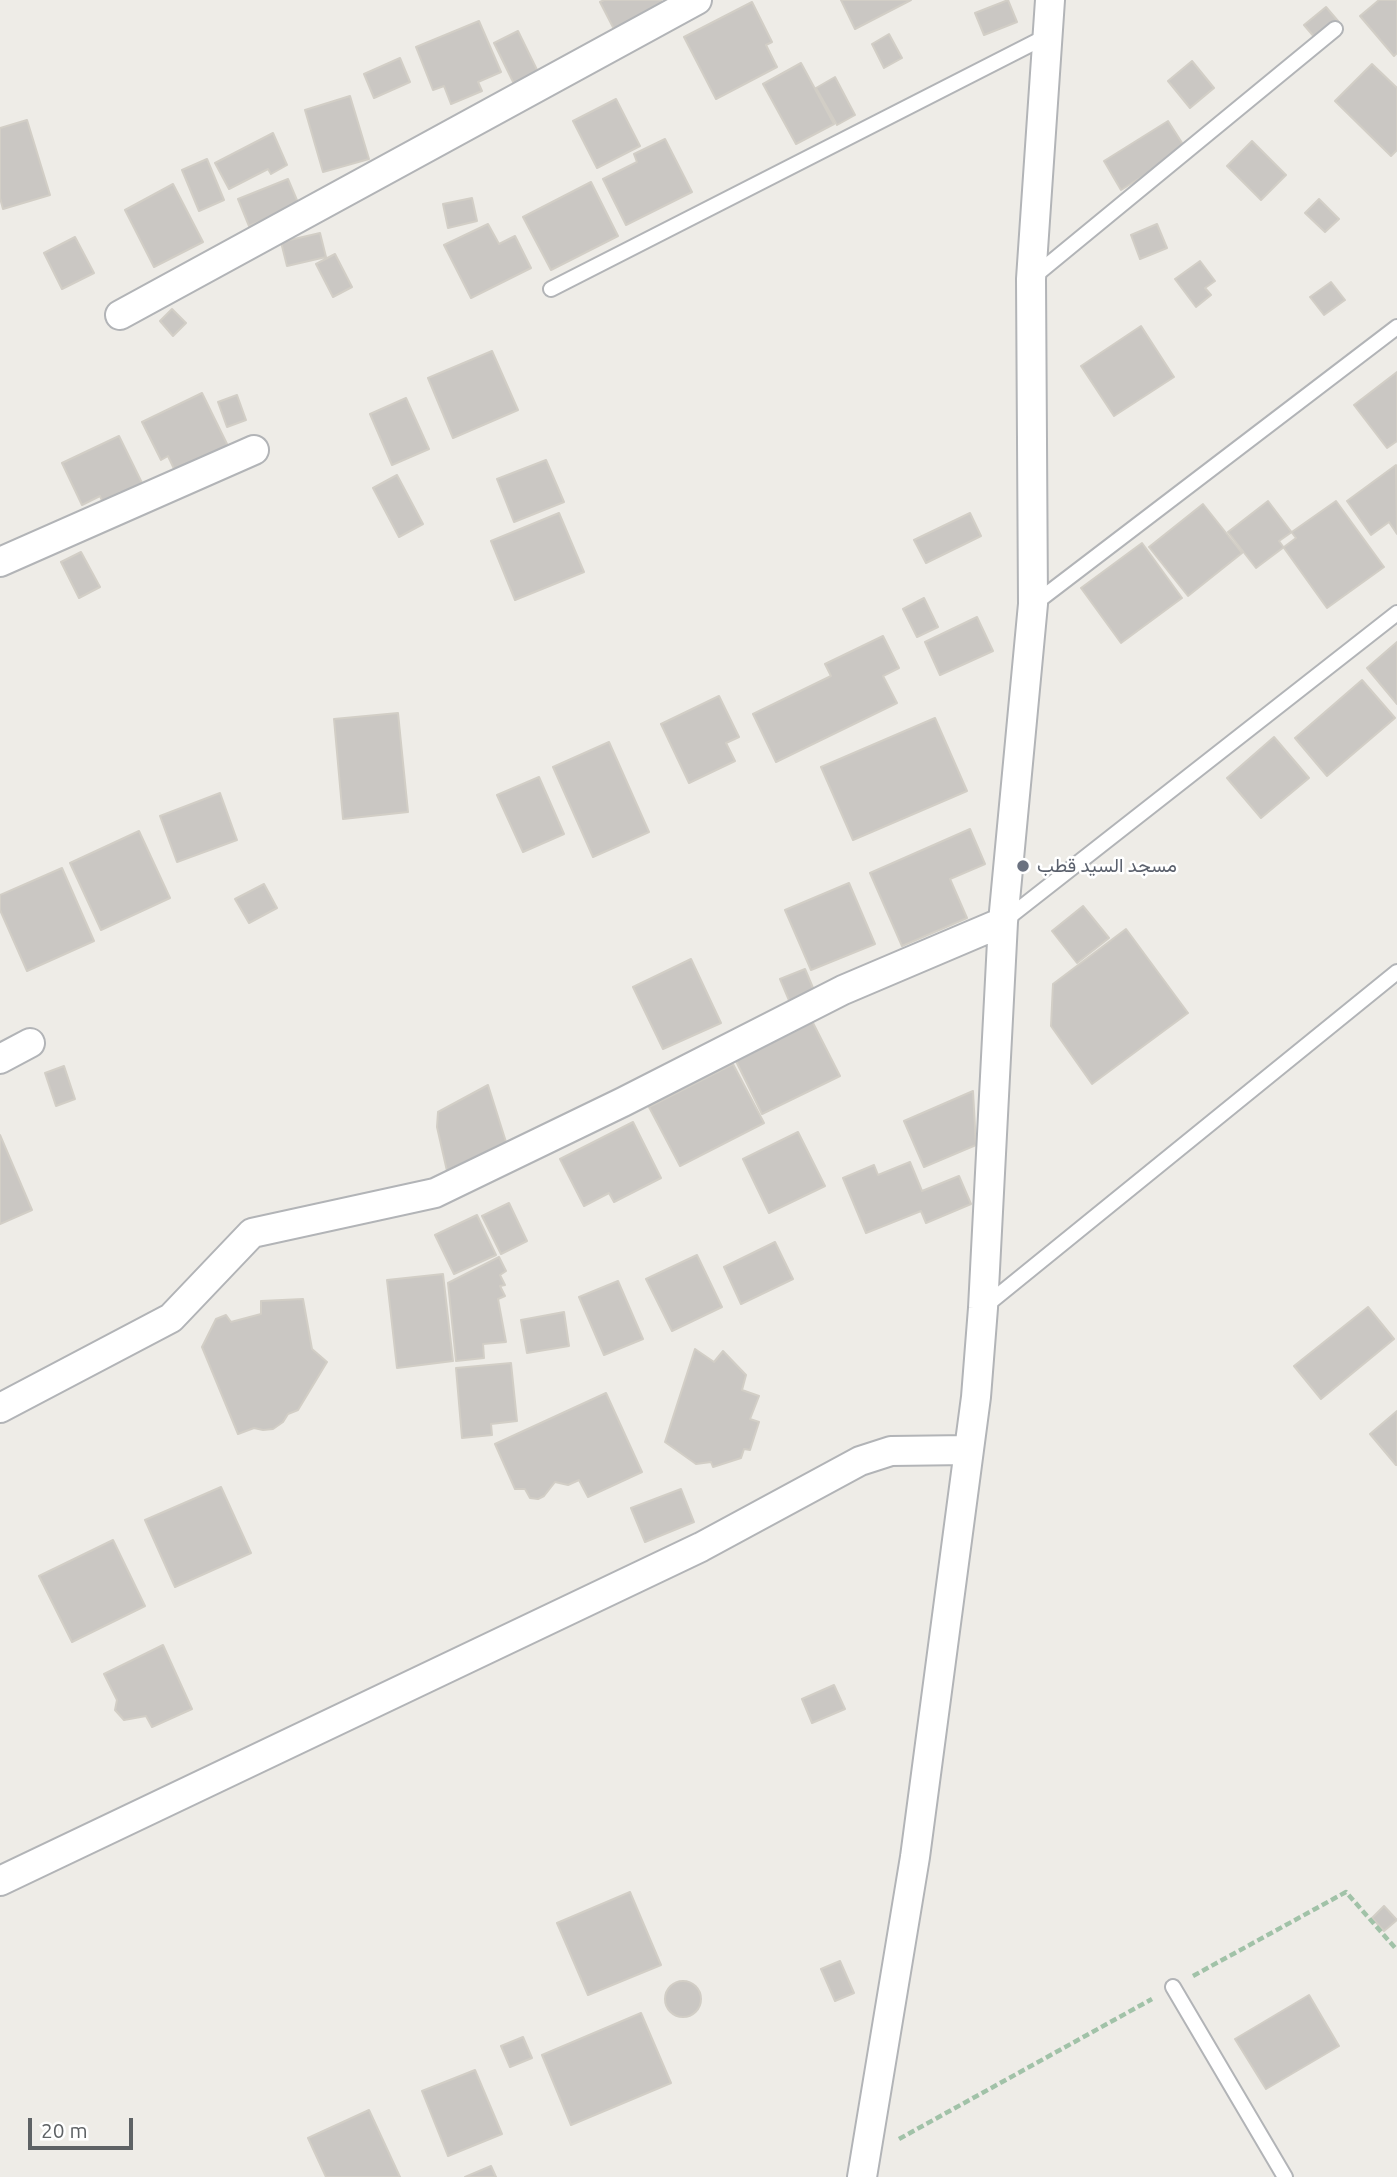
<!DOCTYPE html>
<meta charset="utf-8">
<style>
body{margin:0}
#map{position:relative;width:1397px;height:2177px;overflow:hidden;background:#eeece7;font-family:Ubuntu,sans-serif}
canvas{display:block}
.scale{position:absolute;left:28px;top:2118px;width:105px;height:32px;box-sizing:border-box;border:4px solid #5e6265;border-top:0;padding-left:9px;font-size:21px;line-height:24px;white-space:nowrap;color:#5e6265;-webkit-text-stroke:5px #fff;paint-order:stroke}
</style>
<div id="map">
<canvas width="1397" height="2177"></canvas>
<div class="scale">20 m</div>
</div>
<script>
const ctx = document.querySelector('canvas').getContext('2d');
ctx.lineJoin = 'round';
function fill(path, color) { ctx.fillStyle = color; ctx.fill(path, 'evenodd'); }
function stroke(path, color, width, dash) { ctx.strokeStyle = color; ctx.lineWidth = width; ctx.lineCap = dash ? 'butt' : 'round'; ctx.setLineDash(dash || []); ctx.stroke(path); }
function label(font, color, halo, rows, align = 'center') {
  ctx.font = font + ' Ubuntu,Vazirmatn,sans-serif'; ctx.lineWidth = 5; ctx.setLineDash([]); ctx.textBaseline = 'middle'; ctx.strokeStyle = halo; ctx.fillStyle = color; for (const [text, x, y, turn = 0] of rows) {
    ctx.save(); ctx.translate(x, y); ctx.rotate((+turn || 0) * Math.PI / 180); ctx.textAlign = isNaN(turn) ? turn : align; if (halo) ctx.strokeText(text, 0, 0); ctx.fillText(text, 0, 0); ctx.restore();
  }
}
const building = new Path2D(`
 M604,0H661L666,10L617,35L600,2Z
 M841,0H911L855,29Z
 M1008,0L1017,22L984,35L975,13Z
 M1379,0H1397V53L1394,56L1360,16Z
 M752,2L772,42L766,45L777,67L716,99L684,37Z
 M1326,7L1338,21L1316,39L1304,25Z
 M479,21L501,72L478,82L482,91L451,104L444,86L433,90L416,47Z
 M518,31L542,80L518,92L494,43Z
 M889,34L902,58L884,68L872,44Z
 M400,58L410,82L374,98L364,74Z
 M1192,61L1214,88L1190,108L1168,81Z
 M801,63L834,124L796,144L763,84Z
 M1372,64L1397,88V150L1391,156L1335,101Z
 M835,77L855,115L837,125L816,88Z
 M350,96L369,159L323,172L305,110Z
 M616,99L640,146L597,168L573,121Z
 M27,120L50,195L3,209L0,198V128Z
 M1168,121L1186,149L1121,190L1104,161Z
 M273,133L287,165L271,174L268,169L229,189L215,163Z
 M665,139L692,192L626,225L603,179L637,162L634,154Z
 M1252,141L1286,175L1261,200L1227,166Z
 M207,159L224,200L199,211L182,170Z
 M288,179L299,205L249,226L238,199Z
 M591,182L618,236L551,270L523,217Z
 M173,184L203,242L154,267L125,210Z
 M472,198L477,221L448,228L443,204Z
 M1319,199L1339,219L1325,232L1305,213Z
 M488,224L499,244L515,236L531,268L471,298L444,245Z
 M1157,224L1167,248L1140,259L1131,235Z
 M320,233L326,257L287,266L281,242Z
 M75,237L94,273L62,289L44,253Z
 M335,254L352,287L333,297L316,264Z
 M1200,261L1215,281L1205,288L1211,295L1196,307L1175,279Z
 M1331,282L1345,300L1324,315L1310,297Z
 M172,309L186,323L173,336L160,321Z
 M1141,326L1174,377L1114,416L1081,366Z
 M492,351L518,410L453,438L428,378Z
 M1397,372V441L1387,448L1354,405Z
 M202,393L228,446L175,471L168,456L161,460L142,422Z
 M237,395L246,420L227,427L218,402Z
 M406,398L429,449L392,465L370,414Z
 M119,436L144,487L123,496L121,492L102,501L100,496L82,505L62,463Z
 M546,460L564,502L514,522L497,479Z
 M1396,465L1397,534L1389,522L1371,535L1347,501Z
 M397,475L423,524L399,537L373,488Z
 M1268,501L1296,538L1256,568L1228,532Z
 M1336,501L1384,567L1327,608L1279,541Z
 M1203,504L1242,553L1188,596L1149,547Z
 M559,513L584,572L515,600L491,541Z
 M970,513L981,536L926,563L914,540Z
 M1142,543L1182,598L1121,643L1081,588Z
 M81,552L100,587L79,598L61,562Z
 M924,598L938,627L917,637L903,609Z
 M977,617L993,651L940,675L925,642Z
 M883,636L899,668L883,676L897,703L776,762L753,714L831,676L825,664Z
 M1397,642V704L1367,668Z
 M1362,680L1395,718L1327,776L1295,738Z
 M719,696L739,737L726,743L735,761L689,783L661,724Z
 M398,713L408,812L343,819L334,719Z
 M935,718L967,791L853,840L821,767Z
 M1274,737L1309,778L1261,818L1227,778Z
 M609,742L649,832L593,857L553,767Z
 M539,777L564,834L523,852L497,795Z
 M220,793L237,840L177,862L160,816Z
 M970,829L985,864L950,879L967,918L902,946L870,873Z
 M139,831L170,898L101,930L70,863Z
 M62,868L94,941L27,971L0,910V895Z
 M849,883L875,944L811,970L785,910Z
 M264,884L277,908L249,923L235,899Z
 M1083,906L1109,938L1077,963L1052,931Z
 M1126,929L1188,1013L1092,1084L1051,1026L1053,984Z
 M691,959L721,1023L663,1049L633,987Z
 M805,969L816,995L791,1005L780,979Z
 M810,1017L840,1076L762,1114L733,1055Z
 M733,1064L764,1123L680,1166L649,1107Z
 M64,1066L75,1099L56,1106L45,1073Z
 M488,1085L506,1142L447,1171L437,1127L438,1112Z
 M973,1091L976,1145L924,1167L904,1121Z
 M633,1122L661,1178L614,1202L609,1193L584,1206L560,1159Z
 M798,1132L825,1186L769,1213L743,1159Z
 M0,1135L32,1210L0,1224Z
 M910,1162L922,1191L959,1176L971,1204L926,1223L921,1211L866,1233L843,1178L874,1165L878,1175Z
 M509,1203L527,1241L501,1254L482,1216Z
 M477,1215L496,1255L454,1274L435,1235Z
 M775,1242L793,1279L741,1304L724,1267Z
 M697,1255L722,1307L672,1331L646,1279Z
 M499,1257L506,1271L500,1275L505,1285L500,1286L505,1296L498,1299L506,1342L483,1344L484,1358L456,1361L448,1283Z
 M443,1274L453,1361L397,1368L387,1280Z
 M618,1281L643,1339L604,1355L579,1297Z
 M303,1299L312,1349L327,1362L298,1410L288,1414L283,1422L273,1429L263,1430L254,1428L238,1434L202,1347L216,1319L226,1315L231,1322L261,1314V1301Z
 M1368,1307L1394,1339L1321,1399L1294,1366Z
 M564,1312L569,1346L527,1353L521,1320Z
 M695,1349L714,1362L723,1351L746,1375L742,1390L759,1396L750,1419L759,1422L750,1450L744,1449L741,1458L713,1467L711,1462L696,1464L665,1442Z
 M511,1363L517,1421L491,1424L492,1435L462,1438L456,1368Z
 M606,1393L642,1472L588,1497L579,1480L568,1485L555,1482L544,1496L538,1499L530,1498L525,1489H515L495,1444Z
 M1397,1411V1465H1396L1370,1434Z
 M221,1487L251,1553L175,1587L145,1520Z
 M681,1489L694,1522L645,1542L631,1508Z
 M113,1540L145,1606L72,1642L39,1576Z
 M163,1645L192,1709L152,1727L146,1716L124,1720L115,1710L117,1700L104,1674Z
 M834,1685L845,1709L812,1723L802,1699Z
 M630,1892L661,1965L588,1995L557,1923Z
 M1384,1906L1397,1920L1384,1931L1372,1918Z
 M840,1961L854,1993L835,2001L821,1969Z
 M665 1999a18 18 0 1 1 36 0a18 18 0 1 1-36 0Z
 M1309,1995L1339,2046L1266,2089L1235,2039Z
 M641,2013L671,2083L571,2125L542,2055Z
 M523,2037L532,2058L510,2067L501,2046Z
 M475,2070L502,2134L448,2156L422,2091Z
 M369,2110L400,2177H326L308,2138Z
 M491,2166L496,2177H465Z`);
fill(building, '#cac7c3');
stroke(building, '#d2cec6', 2);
const lane = new Path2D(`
 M1032,278L1335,29
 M551,289L1049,35
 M1034,604L1397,327
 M1004,921L1397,613
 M984,1307L1397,972
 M1173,1987L1285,2177`);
const street = new Path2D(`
 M120,315L697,0
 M0,562L254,450
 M0,1059L30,1043
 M0,1408L171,1318L252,1233L435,1193L623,1102L843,990L1003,922
 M0,1881L701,1547L860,1461L891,1451L968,1450
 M862,2177L915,1857L976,1397L983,1308L1003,922L1033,604L1031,279L1050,0`);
stroke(lane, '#b2b4b7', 18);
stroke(street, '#b2b4b7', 32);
stroke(new Path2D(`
 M1193,1976L1346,1892L1397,1950
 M899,2139L1152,1999`), '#a1c2a8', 4.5, [7, 3.5]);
stroke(lane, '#fff', 14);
stroke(street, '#fff', 28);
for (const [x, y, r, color] of [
 [1023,866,7,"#6b7280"]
]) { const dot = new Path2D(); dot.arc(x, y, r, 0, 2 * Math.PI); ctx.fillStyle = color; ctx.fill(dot); stroke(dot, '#fff', 2.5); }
label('19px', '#5b616d', '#fff', [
 ["مسجد السيد قطب",1037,866]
], 'left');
</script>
